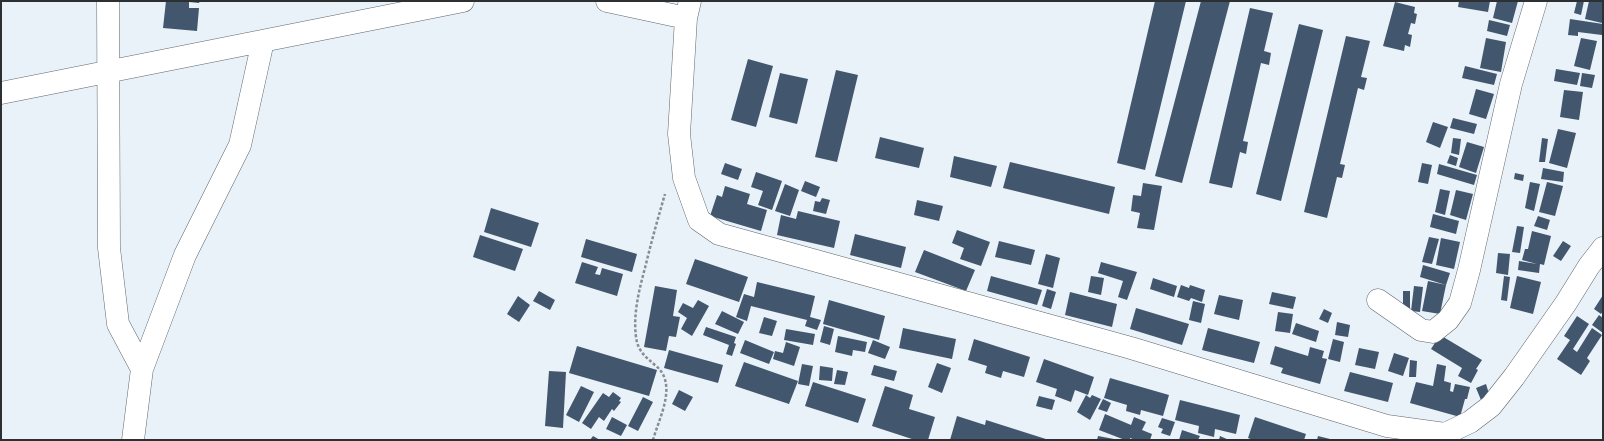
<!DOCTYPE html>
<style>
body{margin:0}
#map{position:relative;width:1604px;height:441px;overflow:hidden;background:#e9f1f9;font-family:Karla,sans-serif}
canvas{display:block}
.frame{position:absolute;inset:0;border:2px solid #2d3033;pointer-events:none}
</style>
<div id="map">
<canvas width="1604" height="441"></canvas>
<div class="frame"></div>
</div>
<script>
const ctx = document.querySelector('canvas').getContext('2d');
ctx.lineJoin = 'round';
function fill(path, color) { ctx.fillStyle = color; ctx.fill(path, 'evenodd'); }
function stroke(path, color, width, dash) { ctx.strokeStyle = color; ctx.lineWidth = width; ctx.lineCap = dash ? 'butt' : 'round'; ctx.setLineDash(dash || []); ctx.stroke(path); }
fill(new Path2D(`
 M166,1H200L199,3L189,2V8H199L197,31L163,28Z
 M1155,1H1186L1145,170L1117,163Z
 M1201,1H1230L1182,183L1155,176Z
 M1459,1H1490L1488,12L1458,7Z
 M1497,1H1518L1512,23L1493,18Z
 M1577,1H1584L1581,15L1574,13Z
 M1589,1H1603L1602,23L1585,19Z
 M1395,2L1415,7L1414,13L1417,14L1415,24L1411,23L1408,34L1412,35L1410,47L1405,45L1404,51L1383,46Z
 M1250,8L1273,13L1264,51L1271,53L1269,65L1261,63L1243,141L1248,142L1246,154L1240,152L1232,188L1209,183Z
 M1570,19L1603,24L1602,35L1578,32V36L1568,35Z
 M1489,20L1510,25L1507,36L1487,31Z
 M1299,24L1323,30L1281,201L1256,194Z
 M1346,36L1370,41L1361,77L1367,78L1364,90L1358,88L1340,164L1345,165L1342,178L1337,177L1327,218L1304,212Z
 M1486,38L1506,42L1501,72L1480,68Z
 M1581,38L1597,41L1590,70L1574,66Z
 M748,59L773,66L756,127L731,120Z
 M1465,66L1497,74L1494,85L1462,78Z
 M1556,69L1580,73L1577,85L1554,81Z
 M836,70L858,75L837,162L815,157Z
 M780,73L808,79L797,124L769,117Z
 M1582,73L1595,75L1592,88L1580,86Z
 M1476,89L1494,94L1486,119L1469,114Z
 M1564,90L1583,92L1579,120L1560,117Z
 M1453,118L1477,124L1474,134L1450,128Z
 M1433,122L1448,127L1440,148L1426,142Z
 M1558,129L1576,133L1567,168L1549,163Z
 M880,137L924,148L919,168L875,158Z
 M1453,138L1461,139L1459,155L1451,153Z
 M1542,138L1548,139L1545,162H1539Z
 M1467,142L1484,147L1476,173L1459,167Z
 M1450,155L1458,158L1456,166L1447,163Z
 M954,156L997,166L991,187L950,177Z
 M1010,162L1115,187L1109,214L1003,188Z
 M725,163L742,169L738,180L721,174Z
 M1422,163L1432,165L1428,184L1418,182Z
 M1439,164L1477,175L1474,185L1437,174Z
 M1543,168L1564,172L1563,182L1541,179Z
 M756,172L782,181L772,210L758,205L763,191L751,187Z
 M1515,173L1524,175L1523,181L1514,179Z
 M805,181L820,187L816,197L801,191Z
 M1530,182L1540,184L1534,211L1525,208Z
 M1547,182L1563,186L1555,216L1539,212Z
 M1143,183L1162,186L1154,230L1137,228L1140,213L1131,211L1133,195L1141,196Z
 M785,184L799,190L790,216L775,211Z
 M725,186L750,194L747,204L767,210L761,231L710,216L717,195L722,197Z
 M1440,189L1450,191L1445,215L1435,212Z
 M1456,190L1473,194L1466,220L1450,215Z
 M822,198L830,200L826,214L813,211L815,201L820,202Z
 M917,200L943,206L939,221L914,215Z
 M491,208L539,223L531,247L484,232Z
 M798,211L840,221L834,248L777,235L781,215L796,219Z
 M1433,214L1459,221L1456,234L1430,227Z
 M1538,216L1550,220L1547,230L1534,226Z
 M1517,226L1524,227L1520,253L1512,252Z
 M957,230L990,242L981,266L960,259L964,248L952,243Z
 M1532,231L1551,236L1544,265L1540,264L1539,273L1518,270L1519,261L1537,264L1522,260L1525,249H1528Z
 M855,234L906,247L901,268L850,255Z
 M480,235L523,249L515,271L473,257Z
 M1429,237L1439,239L1432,264L1422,262Z
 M1441,238L1460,242L1454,269L1436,265Z
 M586,239L637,254L632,272L581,257Z
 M999,241L1035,250L1031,265L995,257Z
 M1563,241L1571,246L1561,261L1553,256Z
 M924,250L975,270L966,291L915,272Z
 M1498,253L1510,254L1508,275L1496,273Z
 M1046,254L1060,258L1053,288L1038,284Z
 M695,259L748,277L739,302L686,284Z
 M582,262L598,267L595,274L600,275L602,268L623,274L617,296L575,283Z
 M1101,262L1137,272L1127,300L1118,297L1123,281L1098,273Z
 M1423,265L1450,273L1446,285L1420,277Z
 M991,276L1042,290L1037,305L987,291Z
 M1091,276L1104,278L1101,295L1088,292Z
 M1504,276L1510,277L1507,301L1501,300Z
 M1517,276L1541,282L1533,314L1510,308Z
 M1153,278L1177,286L1174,297L1150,289Z
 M1428,281L1446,285L1440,314L1422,311Z
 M757,282L815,296L810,317L821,320L817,330L805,326L807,320L751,306L747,321L736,317L744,294L754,297Z
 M1181,285L1189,288L1190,285L1205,290L1202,302L1191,298L1189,301L1177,297Z
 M655,286L677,290L673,316L680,317L676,337L669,336L666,351L644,347Z
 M1414,286L1423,287L1420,312L1411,311Z
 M1047,289L1056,292L1051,309L1042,306Z
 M539,291L555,300L550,310L533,301Z
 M1403,291H1410V308H1403Z
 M1070,292L1117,304L1112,327L1065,315Z
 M1272,292L1296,297L1293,309L1269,304Z
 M1219,295L1243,300L1239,320L1214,314Z
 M1603,295V311L1601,314L1594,309Z
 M518,296L530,305L519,322L507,314Z
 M698,300L709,306L692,336L681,329L687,318L678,312L683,303L693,308Z
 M829,300L885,316L879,340L823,324Z
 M1193,301L1205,304L1201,323L1189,320Z
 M1136,308L1189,324L1182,345L1130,329Z
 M1324,309L1332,313L1328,323L1319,319Z
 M722,311L744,322L738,334L715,324Z
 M1278,312L1293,314L1290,333L1275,331Z
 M1599,315L1603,318V333L1592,325Z
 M1577,316L1589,324L1573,349L1577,352L1592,328L1602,335L1587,358L1590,361L1581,375L1557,359L1570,340L1564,336Z
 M764,317L777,321L772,336L759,333Z
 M1337,322L1350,325L1348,337L1335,335Z
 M1296,323L1319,331L1316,342L1292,334Z
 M824,326L834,329L830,345L820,342Z
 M706,327L736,337L734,343L736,344L732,356L726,354L729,345L703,335Z
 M903,328L956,339L952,359L899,348Z
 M1208,328L1260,342L1254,363L1202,350Z
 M786,329L815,334L813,345L784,340Z
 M1440,335L1482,360L1476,369L1478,370L1471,383L1458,376L1462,368L1431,349Z
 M838,336L867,342L865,352L853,350L852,356L835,352Z
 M974,339L1030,357L1024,377L1003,371L1001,378L985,373L987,366L968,360Z
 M1333,339L1344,342L1340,362L1328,359Z
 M745,340L774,352L769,364L740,353Z
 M873,340L890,347L885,359L868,353Z
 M786,342L800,347L794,366L773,359L775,351L783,353Z
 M577,346L657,370L649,396L569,373Z
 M1275,346L1308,356L1310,347L1324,351L1322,358L1327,359L1320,384L1281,373L1283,368L1270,364Z
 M1359,348L1379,352L1375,369L1355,365Z
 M669,350L723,365L718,383L664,368Z
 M1394,353L1409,358L1403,376L1388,371Z
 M1044,359L1094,377L1088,395L1075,390L1071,402L1055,396L1057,389L1036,382Z
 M1410,360L1417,361L1416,377H1409Z
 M744,362L798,381L789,404L735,386Z
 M937,363L951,368L942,393L928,387Z
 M802,364L813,366L809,386L798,384Z
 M1437,364L1446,366L1444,381L1451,383L1450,391L1453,392L1455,384L1470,387L1467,399H1465L1460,417L1410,403L1416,382L1433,386Z
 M874,365L897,371L894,381L871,375Z
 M820,366L833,368L832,381L819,380Z
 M837,370L848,372L845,385L834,384Z
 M549,371L566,372L563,428L545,426Z
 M1350,372L1393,383L1388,402L1344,391Z
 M1110,378L1169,395L1163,416L1141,410L1140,415L1126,411L1127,405L1104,398Z
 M813,382L866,399L858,423L805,406Z
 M1486,384L1490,397L1481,400L1476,388Z
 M581,386L594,392L579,422L566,415Z
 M885,386L913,395L909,409L935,417L928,440H915L872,426Z
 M679,390L693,397L685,411L672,404Z
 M613,392L621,398L619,401L621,402L614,411L612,409L604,421L599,417L591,429L582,423L603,393L609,397Z
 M1086,395L1090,398L1092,395L1101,399L1090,420L1077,412Z
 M1039,396L1055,400L1052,410L1036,406Z
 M643,397L653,402L638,431L628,426Z
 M1103,399L1111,403L1107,412L1098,409Z
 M1180,400L1240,415L1236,434L1215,429L1214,437L1198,433L1199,426L1175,420Z
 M1105,414L1131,425L1134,417L1146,422L1142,430L1152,434L1150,440H1135L1130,438V440H1125L1099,430Z
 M957,416L985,425L986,420L1049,440H950Z
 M612,417L627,425L621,436L606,429Z
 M1255,417L1306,434L1304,440H1253L1248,438Z
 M1162,418L1175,422L1170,436L1161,433L1163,429L1158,427Z
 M1182,430L1200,436L1198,440H1179Z
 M593,436L600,440H590Z
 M1098,436L1114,439L1113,440H1097Z
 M1220,436L1229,440H1219Z
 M1318,436L1330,439V440H1317Z`), '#42576e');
const minor = new Path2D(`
 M108,1L109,248L118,324L142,369
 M607,1L686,18
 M690,1L686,18L679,134L684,178L699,220L719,234L1131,348L1387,426L1445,434L1470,422L1491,406L1514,377L1566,303L1589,266L1603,248
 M1,93L463,1
 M1378,300L1421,330L1433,332L1448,320L1460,303L1469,270L1511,84L1536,1
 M133,440L142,369L185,255L240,145L263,41`);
stroke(minor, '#5f666d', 23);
stroke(new Path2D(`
 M653,440C659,418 678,384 656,366C646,357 638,352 636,337C633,314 639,290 645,268C651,243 658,218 665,194`), '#878d92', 2.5, [3, 2]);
stroke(minor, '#fff', 22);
</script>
